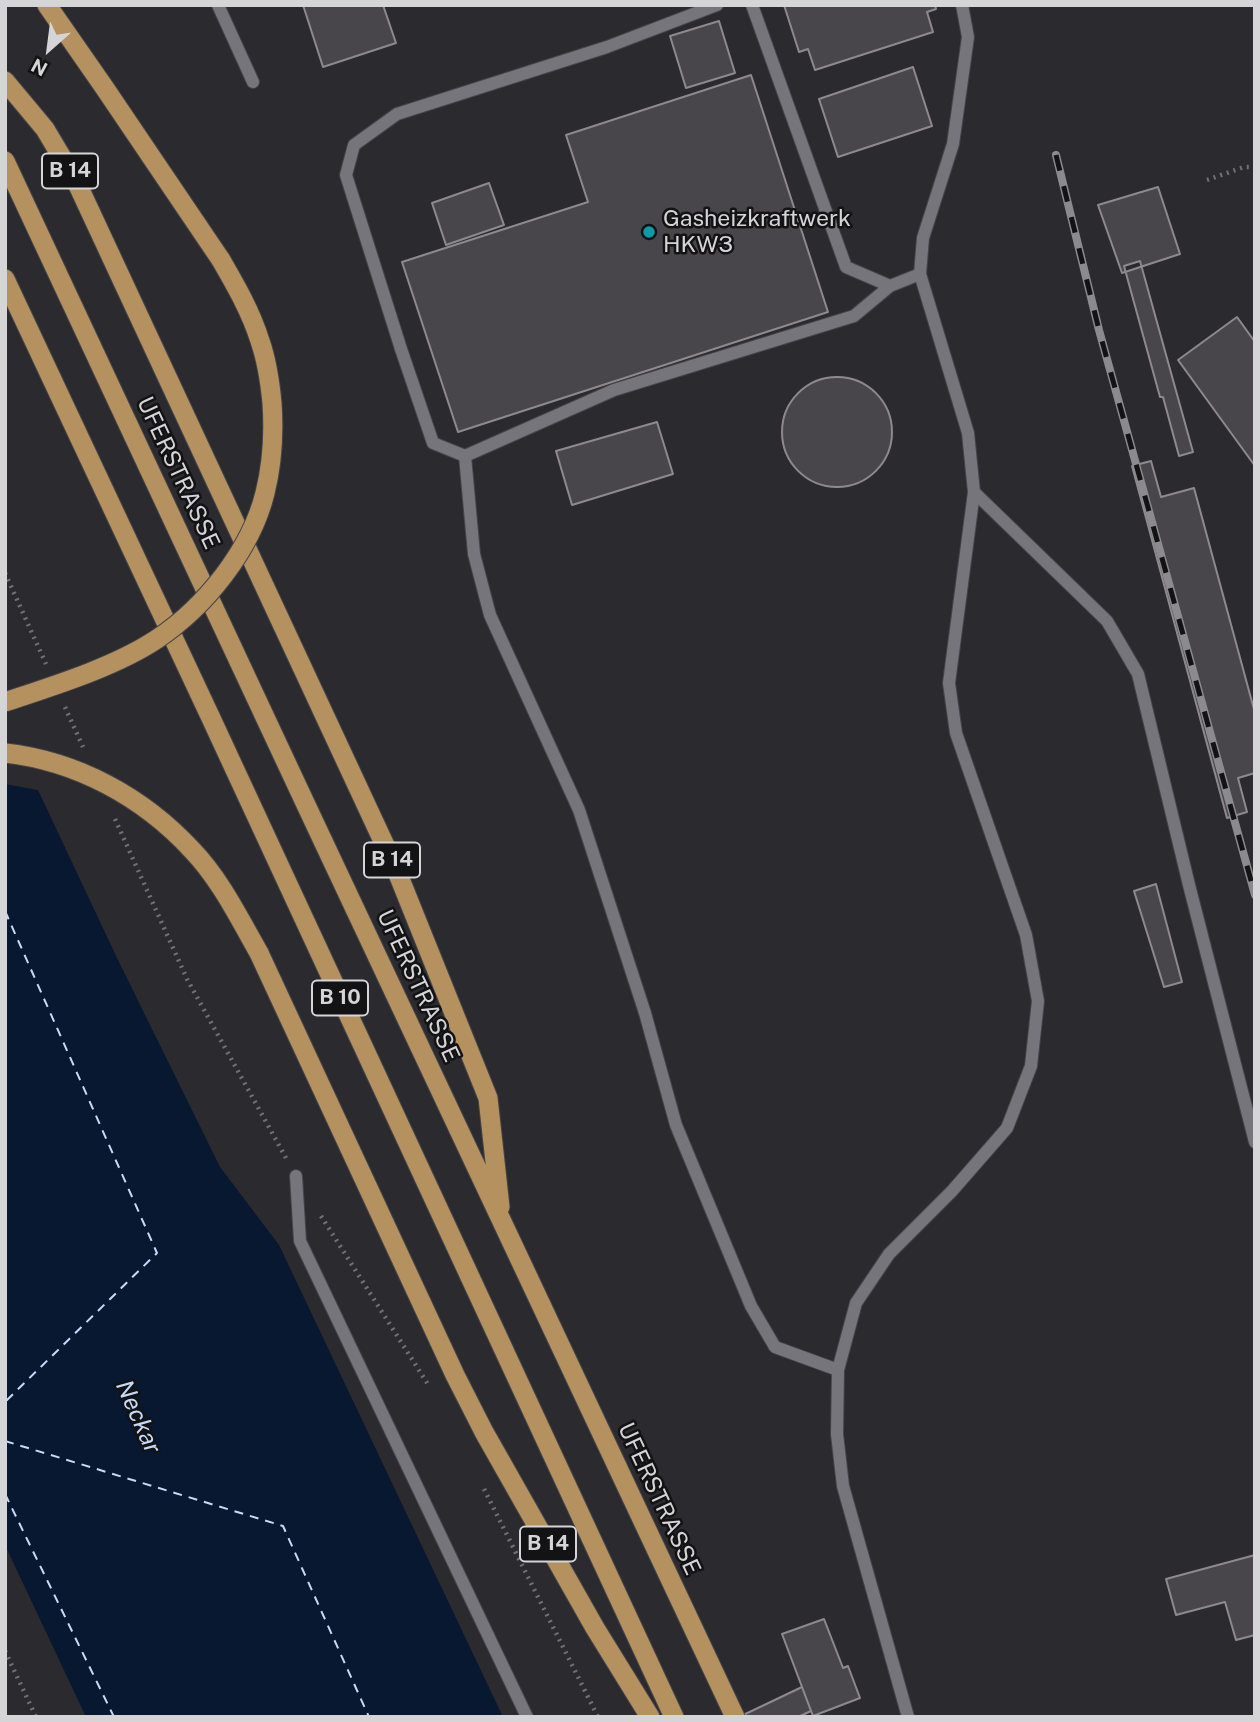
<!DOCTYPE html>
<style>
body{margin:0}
#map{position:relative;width:1260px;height:1722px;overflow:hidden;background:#2a2a2f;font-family:"Public Sans",sans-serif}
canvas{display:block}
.frame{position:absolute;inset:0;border:7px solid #d5d5d8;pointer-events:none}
.north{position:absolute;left:14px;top:14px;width:70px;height:70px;-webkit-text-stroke:5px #131315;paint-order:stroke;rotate:208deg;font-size:19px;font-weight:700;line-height:28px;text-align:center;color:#d5d5d8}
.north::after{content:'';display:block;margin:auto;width:24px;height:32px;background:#d5d5d8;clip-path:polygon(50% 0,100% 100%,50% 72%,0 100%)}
</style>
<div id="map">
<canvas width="1260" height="1722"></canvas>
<div class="frame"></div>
<div class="north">N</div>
</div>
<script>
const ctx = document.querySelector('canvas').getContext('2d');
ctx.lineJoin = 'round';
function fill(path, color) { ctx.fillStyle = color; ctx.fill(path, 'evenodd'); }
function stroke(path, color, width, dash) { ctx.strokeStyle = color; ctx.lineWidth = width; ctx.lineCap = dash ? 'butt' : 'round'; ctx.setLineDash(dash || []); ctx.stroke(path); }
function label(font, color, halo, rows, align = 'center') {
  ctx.font = font + ' "Public Sans",sans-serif'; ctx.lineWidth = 5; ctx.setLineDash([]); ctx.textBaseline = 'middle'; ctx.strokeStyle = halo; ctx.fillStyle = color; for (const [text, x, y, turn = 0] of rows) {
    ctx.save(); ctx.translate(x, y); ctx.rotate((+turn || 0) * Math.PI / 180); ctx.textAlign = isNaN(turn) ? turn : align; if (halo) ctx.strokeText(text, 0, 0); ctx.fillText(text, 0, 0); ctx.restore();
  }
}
fill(new Path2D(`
 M5,720L117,958L220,1167L279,1245L503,1717H86L5,1545Z`), '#081830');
fill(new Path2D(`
 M5,716L8,718L43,791L5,784Z`), '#2a2a2f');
stroke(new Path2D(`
 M5,911L157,1253L5,1402
 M5,1441L283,1526L369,1717
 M5,1494L114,1717`), '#c6dbfa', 2, [9, 7]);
const building = new Path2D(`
 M303,5H383L396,43L323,67Z
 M784,5H935L936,9L927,12L933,32L815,70L808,49L799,52Z
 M719,21L735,73L686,88L670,36Z
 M913,67L932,126L838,157L819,99Z
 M751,75L828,312L458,432L402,262L588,202L566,135Z
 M489,183L504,225L446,245L432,203Z
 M1158,187L1180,254L1122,273L1098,205Z
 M1140,261L1193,452L1179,456L1163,397H1160L1124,266Z
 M1237,317L1255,342V466L1178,360Z
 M782 432a55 55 0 1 1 110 0a55 55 0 1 1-110 0Z
 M657,422L673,474L572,505L556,451Z
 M1151,461L1161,497L1194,488L1255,713V773L1238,778L1247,812L1227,818L1132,466Z
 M1156,884L1182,982L1164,987L1134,891Z
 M1255,1555V1635L1236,1640L1225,1602L1176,1615L1166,1579Z
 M824,1619L843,1668L848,1666L860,1698L813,1716L782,1634Z
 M802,1687L811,1711L798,1717H739Z`);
fill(building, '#49464b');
stroke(building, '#8d898f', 2);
const service = new Path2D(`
 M218,5L253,82
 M752,5L846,267L890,286
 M465,456L433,443L401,349L346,175L354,145L397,114L607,47L717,5
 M974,492L1107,621L1138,674L1189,885L1255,1142
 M296,1176L300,1241L527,1717
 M838,1370L775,1347L751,1306L676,1125L645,1013L579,810L490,615L474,554L465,456L614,390L854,316L890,286L920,274
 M908,1717L843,1486L837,1434L838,1370L856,1303L889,1254L952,1191L1007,1128L1031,1066L1038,1001L1026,935L956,733L949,683L974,492L968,433L920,274L923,238L953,144L968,37L962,5`);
const trunk = new Path2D(`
 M47,5L104,87L221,260
 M5,81L45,129L76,181L396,869L488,1098L500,1207
 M5,161C248,680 489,1199 735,1717
 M5,279L210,716L674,1717
 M259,953L455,1375L484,1432L595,1628L650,1717`);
stroke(service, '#454549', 14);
stroke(trunk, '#454549', 21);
stroke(new Path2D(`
 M1207,180L1244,167H1255
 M5,573L46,664
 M65,707L83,747
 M115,819L187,979L286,1158
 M321,1216L429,1386
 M484,1489L598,1717
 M5,1651L36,1717`), '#717175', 4.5, [2, 5]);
stroke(service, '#75757b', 12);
stroke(trunk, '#b4915e', 19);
const rail = new Path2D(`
 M1056,155L1099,330L1255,895`);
stroke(rail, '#8b8b8f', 8);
stroke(rail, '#131315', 5, [16]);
const trunkBridge = new Path2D(`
 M5,702C53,686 115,667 157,639C205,607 251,550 265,493C272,465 274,432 272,403C270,382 267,361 260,341C251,312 236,286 221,260
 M5,753C77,761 143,797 192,850C220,879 239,918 259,953`);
stroke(trunkBridge, '#454549', 21, []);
stroke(trunkBridge, '#b4915e', 19);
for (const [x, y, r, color] of [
 [649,232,7,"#0f9aa8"]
]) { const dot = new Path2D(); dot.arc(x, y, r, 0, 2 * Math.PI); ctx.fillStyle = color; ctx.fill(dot); stroke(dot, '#131315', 2.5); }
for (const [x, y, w] of [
 [70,171,56],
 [392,860,56],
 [340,998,56],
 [548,1544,56]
]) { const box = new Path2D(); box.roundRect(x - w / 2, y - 17.5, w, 35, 5); ctx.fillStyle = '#131315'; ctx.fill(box); stroke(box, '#d5d5d8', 2); }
label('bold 21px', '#d5d5d8', null, [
 ["B 14",70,171],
 ["B 14",392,860],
 ["B 10",340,998],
 ["B 14",548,1544]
]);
label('23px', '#d5d5d8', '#131315', [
 ["Gasheizkraftwerk",663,219],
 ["HKW3",663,245]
], 'left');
label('23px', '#d5d5d8', '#131315', [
 ["UFERSTRASSE",178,473,65],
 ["UFERSTRASSE",418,986,65],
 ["UFERSTRASSE",659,1499,65]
]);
label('italic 24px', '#c6dbfa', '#131315', [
 ["Neckar",138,1417,66]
]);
</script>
